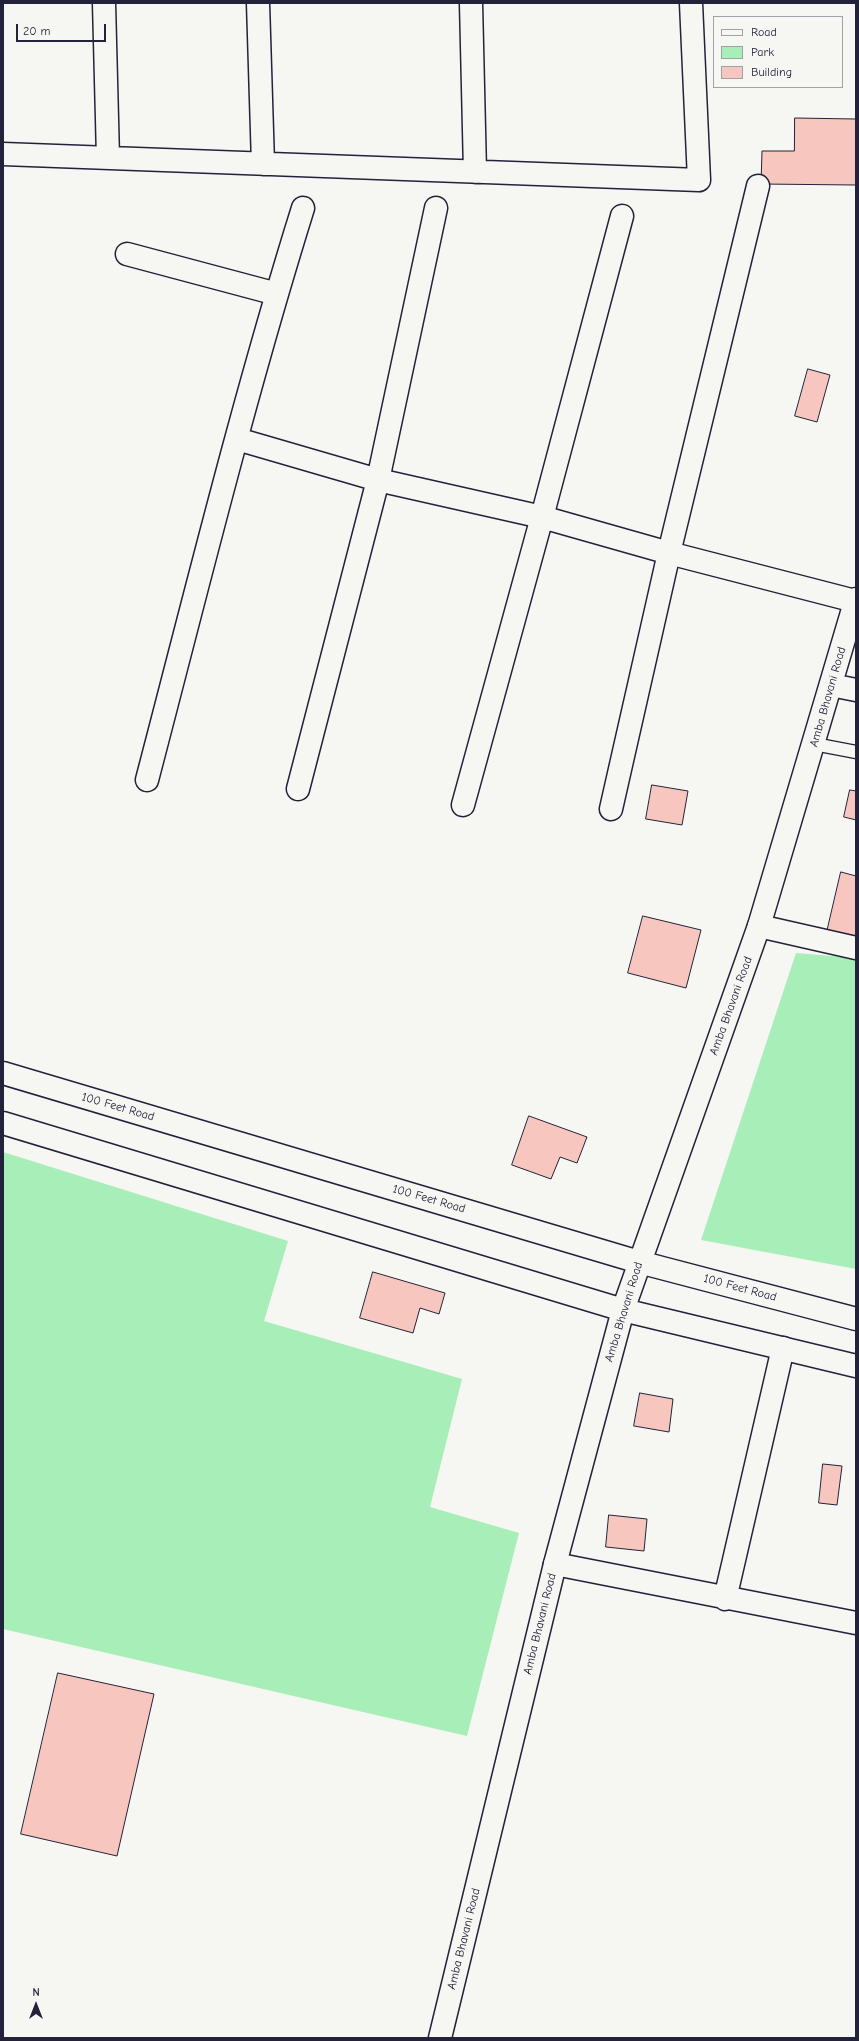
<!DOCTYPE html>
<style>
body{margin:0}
#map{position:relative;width:859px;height:2041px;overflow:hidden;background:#f6f6f2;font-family:"Comic Neue",sans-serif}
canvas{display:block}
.frame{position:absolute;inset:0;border:4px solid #22223b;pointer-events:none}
.legend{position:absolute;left:713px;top:16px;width:130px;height:72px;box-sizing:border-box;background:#f6f6f2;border:1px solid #a1a1a9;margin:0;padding:5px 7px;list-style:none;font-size:12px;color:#22223b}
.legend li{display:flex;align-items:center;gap:8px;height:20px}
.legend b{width:20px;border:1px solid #a1a1a9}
.north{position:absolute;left:16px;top:1985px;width:40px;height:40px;-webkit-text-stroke:3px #f6f6f2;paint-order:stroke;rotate:0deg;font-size:11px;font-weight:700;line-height:16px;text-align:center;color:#22223b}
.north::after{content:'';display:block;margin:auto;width:14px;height:18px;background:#22223b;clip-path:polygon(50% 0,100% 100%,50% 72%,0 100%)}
.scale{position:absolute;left:16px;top:24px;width:90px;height:18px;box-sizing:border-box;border:2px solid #22223b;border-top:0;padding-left:5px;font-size:12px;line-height:14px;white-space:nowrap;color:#22223b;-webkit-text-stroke:3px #f6f6f2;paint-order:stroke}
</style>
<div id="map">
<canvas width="859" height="2041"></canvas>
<div class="frame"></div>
<ul class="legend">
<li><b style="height:5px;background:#f6f6f2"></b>Road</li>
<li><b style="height:11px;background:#a8eeb9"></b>Park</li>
<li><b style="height:11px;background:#f7c7bf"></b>Building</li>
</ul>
<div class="north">N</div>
<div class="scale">20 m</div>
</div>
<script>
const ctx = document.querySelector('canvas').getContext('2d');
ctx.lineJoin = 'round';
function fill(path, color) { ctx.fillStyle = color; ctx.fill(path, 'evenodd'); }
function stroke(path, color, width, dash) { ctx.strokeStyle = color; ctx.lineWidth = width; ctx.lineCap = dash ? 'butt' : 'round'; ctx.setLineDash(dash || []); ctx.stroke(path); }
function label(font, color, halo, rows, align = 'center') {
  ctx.font = font + ' "Comic Neue",sans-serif'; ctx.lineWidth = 3; ctx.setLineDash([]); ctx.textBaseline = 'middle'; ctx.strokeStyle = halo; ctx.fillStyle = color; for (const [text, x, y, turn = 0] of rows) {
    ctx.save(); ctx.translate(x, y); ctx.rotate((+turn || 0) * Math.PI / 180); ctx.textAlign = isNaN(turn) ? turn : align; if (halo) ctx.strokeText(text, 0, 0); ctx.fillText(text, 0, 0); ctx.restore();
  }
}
fill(new Path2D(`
 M796,953L856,958V1269L701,1240Z
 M3,1152L288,1241L264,1321L462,1379L430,1507L519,1533L467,1736L3,1629Z`), '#a8eeb9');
const building = new Path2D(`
 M795,118L856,119V185L761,184L762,151H794Z
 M808,369L830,375L817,422L795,416Z
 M652,785L688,791L682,825L646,819Z
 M850,790L856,791V820L844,817Z
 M841,872L856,876V938L827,932Z
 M643,916L701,930L686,988L628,973Z
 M529,1116L587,1137L577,1163L560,1157L551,1179L512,1165Z
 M373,1272L445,1293L439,1314L420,1308L413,1333L360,1318Z
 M640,1393L673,1399L669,1432L634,1426Z
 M823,1464L842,1466L837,1505L819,1503Z
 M609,1515L647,1519L644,1551L606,1547Z
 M58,1673L154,1694L117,1856L21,1834Z`);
fill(building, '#f7c7bf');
stroke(building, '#22223b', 1);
const lane = new Path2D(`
 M814,744L856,752`);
const street = new Path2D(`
 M104,3L108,158
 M258,3L263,164
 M471,3L475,172
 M3,154L699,180L691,3
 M127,254L277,294
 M237,439L378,480L542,517L669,553L855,601
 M147,780C197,589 244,397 303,208
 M298,789L378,480L436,208
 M463,805L542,517L622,216
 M611,809L669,553L758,186
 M759,926L856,948
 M555,1564L856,1623
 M725,1599L783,1348`);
const secondary = new Path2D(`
 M831,685L856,690
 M3,1073L639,1262L856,1319
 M3,1123L623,1310L856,1366
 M440,2038L555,1564L623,1310L759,926L856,599`);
stroke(lane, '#22223b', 15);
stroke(street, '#22223b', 25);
stroke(secondary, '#22223b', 25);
stroke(lane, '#f6f6f2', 12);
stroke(street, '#f6f6f2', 22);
stroke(secondary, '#f6f6f2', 22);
label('12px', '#22223b', '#f6f6f2', [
 ["Amba Bhavani Road",828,697,-74],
 ["Amba Bhavani Road",731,1006,-70],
 ["100 Feet Road",118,1107,16],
 ["100 Feet Road",429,1199,16],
 ["100 Feet Road",740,1288,15],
 ["Amba Bhavani Road",624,1312,-73],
 ["Amba Bhavani Road",540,1624,-76],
 ["Amba Bhavani Road",464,1939,-76]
]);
</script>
